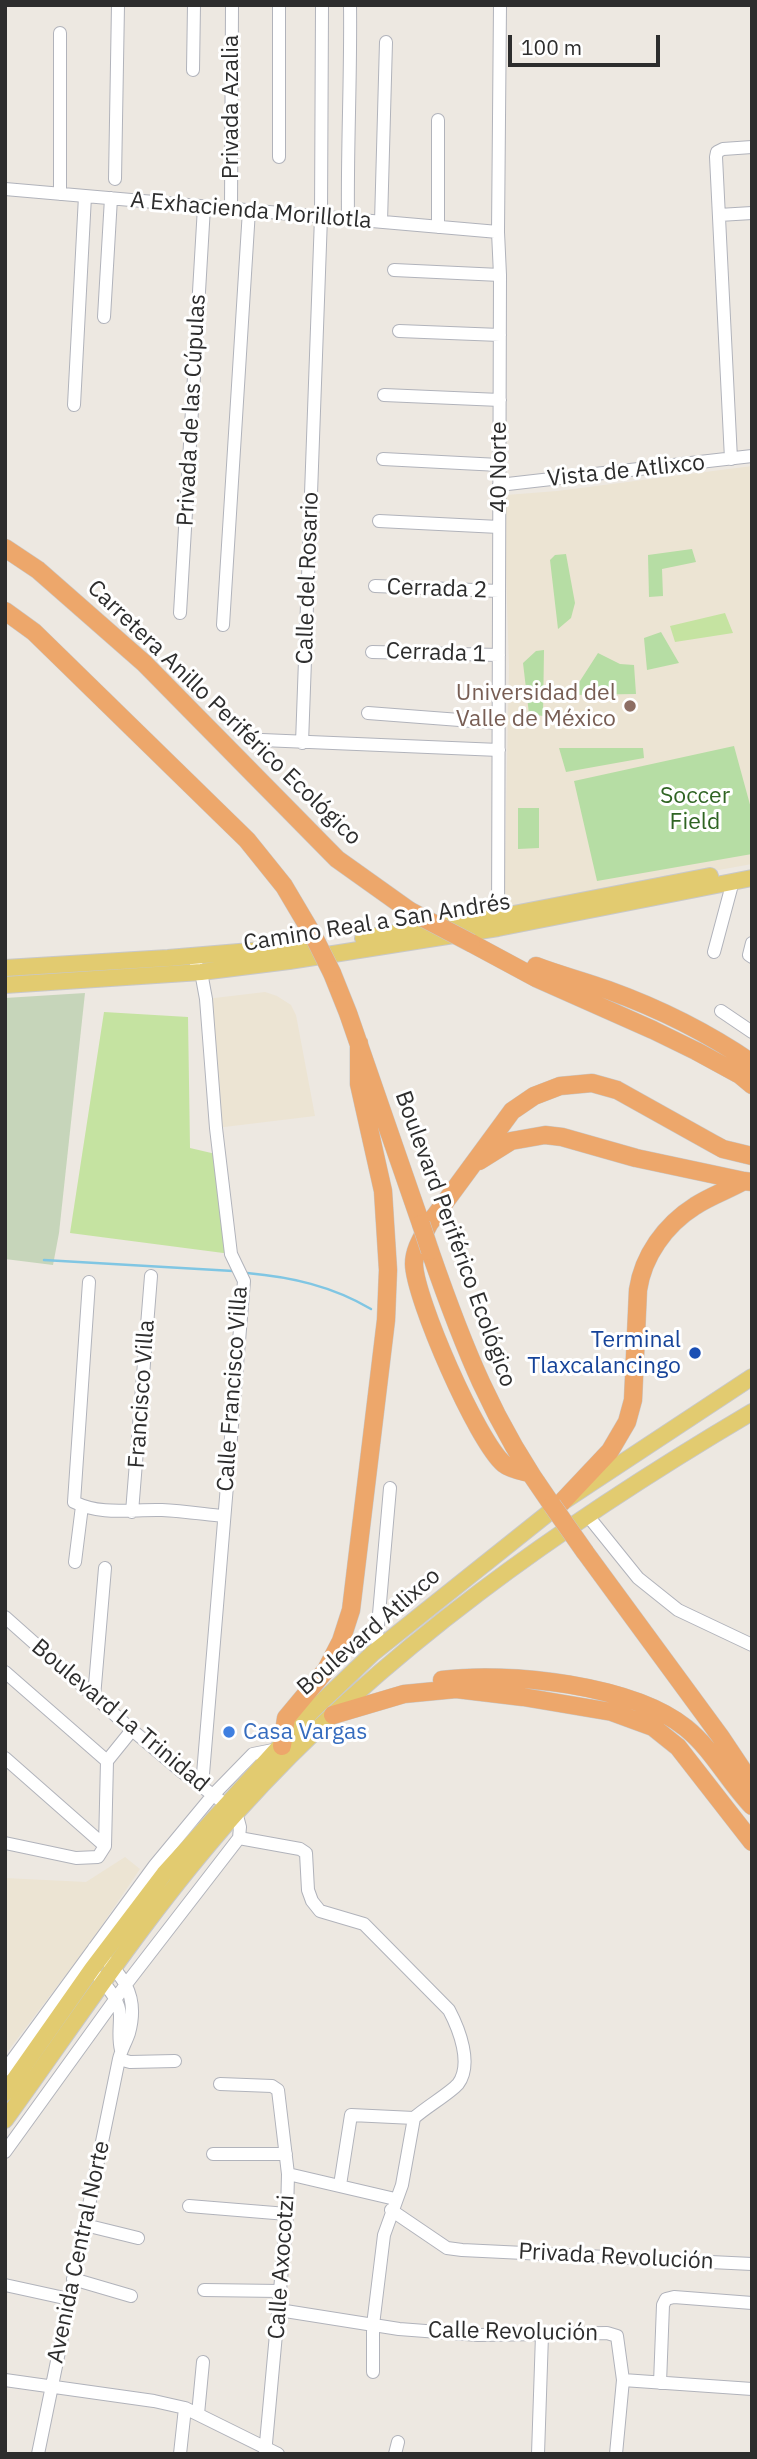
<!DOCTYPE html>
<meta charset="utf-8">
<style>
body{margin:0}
#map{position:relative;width:757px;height:2459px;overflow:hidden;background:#ede8e1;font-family:"IBM Plex Sans",sans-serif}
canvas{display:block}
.frame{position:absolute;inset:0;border:7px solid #2d2d2d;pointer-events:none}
.scale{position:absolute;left:508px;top:35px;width:152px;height:32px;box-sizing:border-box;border:4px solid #2d2d2d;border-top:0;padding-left:9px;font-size:21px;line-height:24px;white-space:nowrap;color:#2d2d2d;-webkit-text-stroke:5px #fff;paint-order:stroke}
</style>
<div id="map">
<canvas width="757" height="2459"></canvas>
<div class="frame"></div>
<div class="scale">100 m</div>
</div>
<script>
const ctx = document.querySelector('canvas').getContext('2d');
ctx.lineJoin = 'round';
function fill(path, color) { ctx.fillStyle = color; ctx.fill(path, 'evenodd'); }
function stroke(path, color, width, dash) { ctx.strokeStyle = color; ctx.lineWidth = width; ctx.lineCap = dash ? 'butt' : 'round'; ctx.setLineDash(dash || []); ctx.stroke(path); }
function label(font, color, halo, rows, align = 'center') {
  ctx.font = font + ' "IBM Plex Sans",sans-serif'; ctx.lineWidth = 6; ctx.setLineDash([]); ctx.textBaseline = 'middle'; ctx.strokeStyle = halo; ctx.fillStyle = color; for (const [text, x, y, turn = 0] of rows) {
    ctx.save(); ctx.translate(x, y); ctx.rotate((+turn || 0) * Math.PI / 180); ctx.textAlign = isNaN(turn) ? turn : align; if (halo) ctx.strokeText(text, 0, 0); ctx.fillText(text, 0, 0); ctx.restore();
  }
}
fill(new Path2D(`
 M752,466V864L504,909L509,666L505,544L506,495L557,491Z
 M265,992L277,996L291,1005L296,1015L315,1116L216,1128L206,999Z
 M125,1857L140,1869L90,1943L5,2055V1878L86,1882Z`), '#ece4d3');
fill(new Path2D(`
 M692,549L696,562L662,569L663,596L649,597L648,555Z
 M566,554L575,603L571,618L558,629L550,560L555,555Z
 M661,632L679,663L647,670L644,638Z
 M544,650L543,716L529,714L523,663L536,651Z
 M598,653L620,664L634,665L636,694L571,695Z
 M734,746L752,812V854L597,881L574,781Z
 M559,748H643L644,758L566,772Z
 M518,808H539V848L518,849Z`), '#b6dda4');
fill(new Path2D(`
 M85,993L59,1233L53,1265L5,1259V998Z`), '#c6d5ba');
fill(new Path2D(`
 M725,613L733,633L675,642L670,626Z
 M104,1012L188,1017L190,1148L220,1155L231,1254L70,1233Z`), '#c5e3a1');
stroke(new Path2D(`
 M44,1260L233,1271
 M247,1273C291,1277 332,1286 371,1309`), '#80c6e3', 2.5);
const minor = new Path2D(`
 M193,70L194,5
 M438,120V227
 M279,157V5
 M115,179L118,5
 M5,189L498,232
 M60,194V33
 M231,209L232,5
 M719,215L752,213
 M348,219C347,148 351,77 350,5
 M381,222L386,42
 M394,270L500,275
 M104,317L111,198
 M399,331L500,335
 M384,395L500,400
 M74,405L85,196
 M383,459L499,465
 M731,459L716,157L717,152L723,149L752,147
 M499,485L752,456
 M379,521L499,527
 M375,586L499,591
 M180,613L204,207
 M223,625L249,210
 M372,652L499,655
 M368,713L499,723
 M262,740L499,750
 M302,743L321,217L322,5
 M498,925L500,275L498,232L500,5
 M752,943L749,955L752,957
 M714,952L733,881
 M196,965L201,972L206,999L216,1128L231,1254L244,1281L202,1786
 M721,1011L752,1032
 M89,1282L74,1502C102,1516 132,1509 162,1510C182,1511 203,1514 223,1516
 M132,1512L151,1276
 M588,1516L638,1578L678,1610L752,1645
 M75,1562L82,1506
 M5,1617L132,1730L182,1772L236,1812L240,1827L239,1838L127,1983L5,2152
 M378,1649L377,1637L390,1488
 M5,1672L107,1761
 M94,1697L105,1568
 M5,1758L105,1846
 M239,1838L300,1849L306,1853L308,1890L312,1901L320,1911L364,1924L449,2010C459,2029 473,2064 458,2084C449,2094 426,2107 414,2118L402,2185L384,2235L373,2325V2372
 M5,1843L76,1858L98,1857L105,1846L107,1761L132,1730
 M99,1977C108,1988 120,2001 120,2016C120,2029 118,2038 121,2050
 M119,2059L130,2062L175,2061
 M5,2070L155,1865L213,1795L253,1754L278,1749
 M220,2084L272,2086L278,2090L288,2174L287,2214L265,2454
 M213,2154H286
 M288,2174L395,2199
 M340,2185L351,2115L414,2118
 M189,2206L287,2214
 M391,2210L447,2248L462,2250L752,2264
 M85,2225L138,2238
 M73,2279L131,2296
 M5,2285L69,2299
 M204,2290L280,2291
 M279,2310L399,2329L478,2335L607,2333L617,2336L623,2380L616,2454
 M5,2380L154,2401L185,2408L278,2454
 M623,2380L752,2389
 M660,2383L663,2305L666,2299L674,2297L752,2303
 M198,2414L203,2362
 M38,2454L119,2059C121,2050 126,2042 129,2033C140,1993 121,1974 94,1948
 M180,2454L185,2408
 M395,2454L398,2442
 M538,2454L542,2335`);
const major = new Path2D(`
 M363,938L498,917L710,876
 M5,968L168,958L310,946
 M5,985L201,972L289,961L498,928L752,878
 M5,2093L92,1969L164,1874L312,1711L373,1653L561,1503L752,1377
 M5,2120C80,2016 151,1908 237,1812C382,1650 566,1522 752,1412`);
const highway = new Path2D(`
 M5,548L38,570L144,663L337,859L410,911
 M5,611L34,632L247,840L284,886L313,935
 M471,943L536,978L653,1030L696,1051L740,1075L752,1085
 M536,966C559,975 584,981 608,990C658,1008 708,1033 752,1063
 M332,973L348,1013L421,1224
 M479,1161L511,1141L545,1135L562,1137L636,1158L744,1181
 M430,1251C463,1346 493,1423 552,1505
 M529,1473C521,1471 510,1469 504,1464C477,1441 415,1299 414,1264C414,1249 423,1236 429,1224L512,1111L534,1096L560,1086L592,1083L617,1090L712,1143L723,1149L752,1156
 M561,1503L610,1451L627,1422L633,1400L638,1290C643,1256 665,1225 695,1206C710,1196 728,1190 744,1181L752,1182
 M585,1552L720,1736L752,1784
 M442,1680C508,1671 633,1685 686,1728C713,1750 728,1781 752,1806
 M333,1715L404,1694L456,1689L523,1697L612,1712L653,1727L678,1747L752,1842
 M282,1746L286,1718L326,1670L341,1641L351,1610L386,1320L388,1270L383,1191L359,1084V1043`);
stroke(minor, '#b1b3bb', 14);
stroke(major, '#c8c8c8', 18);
stroke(highway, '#c8c8c8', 19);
stroke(minor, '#fff', 12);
stroke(major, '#e2cb70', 16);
stroke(highway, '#eda76b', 18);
const highwayBridge = new Path2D(`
 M410,911L471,943
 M313,935L332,973
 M421,1224L430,1251
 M552,1505L585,1552`);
stroke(highwayBridge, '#c8c8c8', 19, []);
stroke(highwayBridge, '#eda76b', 18);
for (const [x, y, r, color] of [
 [630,706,7,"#8d6e63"],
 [695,1353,7,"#1a4fb4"],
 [229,1732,7,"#3f7fe0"]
]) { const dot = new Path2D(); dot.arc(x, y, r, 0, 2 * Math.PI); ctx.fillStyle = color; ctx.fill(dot); stroke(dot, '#fff', 2.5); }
label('23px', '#2d2d2d', '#fff', [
 ["Privada Azalia",231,107,-90],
 ["A Exhacienda Morillotla",251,211,5],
 ["Privada de las Cúpulas",192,410,-87],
 ["40 Norte",499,467,-90],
 ["Vista de Atlixco",626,471,-6],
 ["Calle del Rosario",308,578,-88],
 ["Cerrada 2",437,589,2],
 ["Cerrada 1",436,653,2],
 ["Carretera Anillo Periférico Ecológico",224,713,44],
 ["Camino Real a San Andrés",377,923,-9],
 ["Boulevard Periférico Ecológico",455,1239,70],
 ["Calle Francisco Villa",233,1389,-86],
 ["Francisco Villa",142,1394,-86],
 ["Boulevard Atlixco",369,1632,-41],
 ["Boulevard La Trinidad",120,1716,40],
 ["Avenida Central Norte",79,2252,-78],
 ["Privada Revolución",616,2257,3],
 ["Calle Axocotzi",282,2267,-86],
 ["Calle Revolución",513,2332,1]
]);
label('23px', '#785e54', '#fff', [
 ["Universidad del",616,693],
 ["Valle de México",616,719]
], 'right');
label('23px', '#2f6423', '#fff', [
 ["Soccer",695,796],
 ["Field",695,822]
]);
label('23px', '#164399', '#fff', [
 ["Terminal",681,1340],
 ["Tlaxcalancingo",681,1366]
], 'right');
label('23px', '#366cbe', '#fff', [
 ["Casa Vargas",243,1732]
], 'left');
</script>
